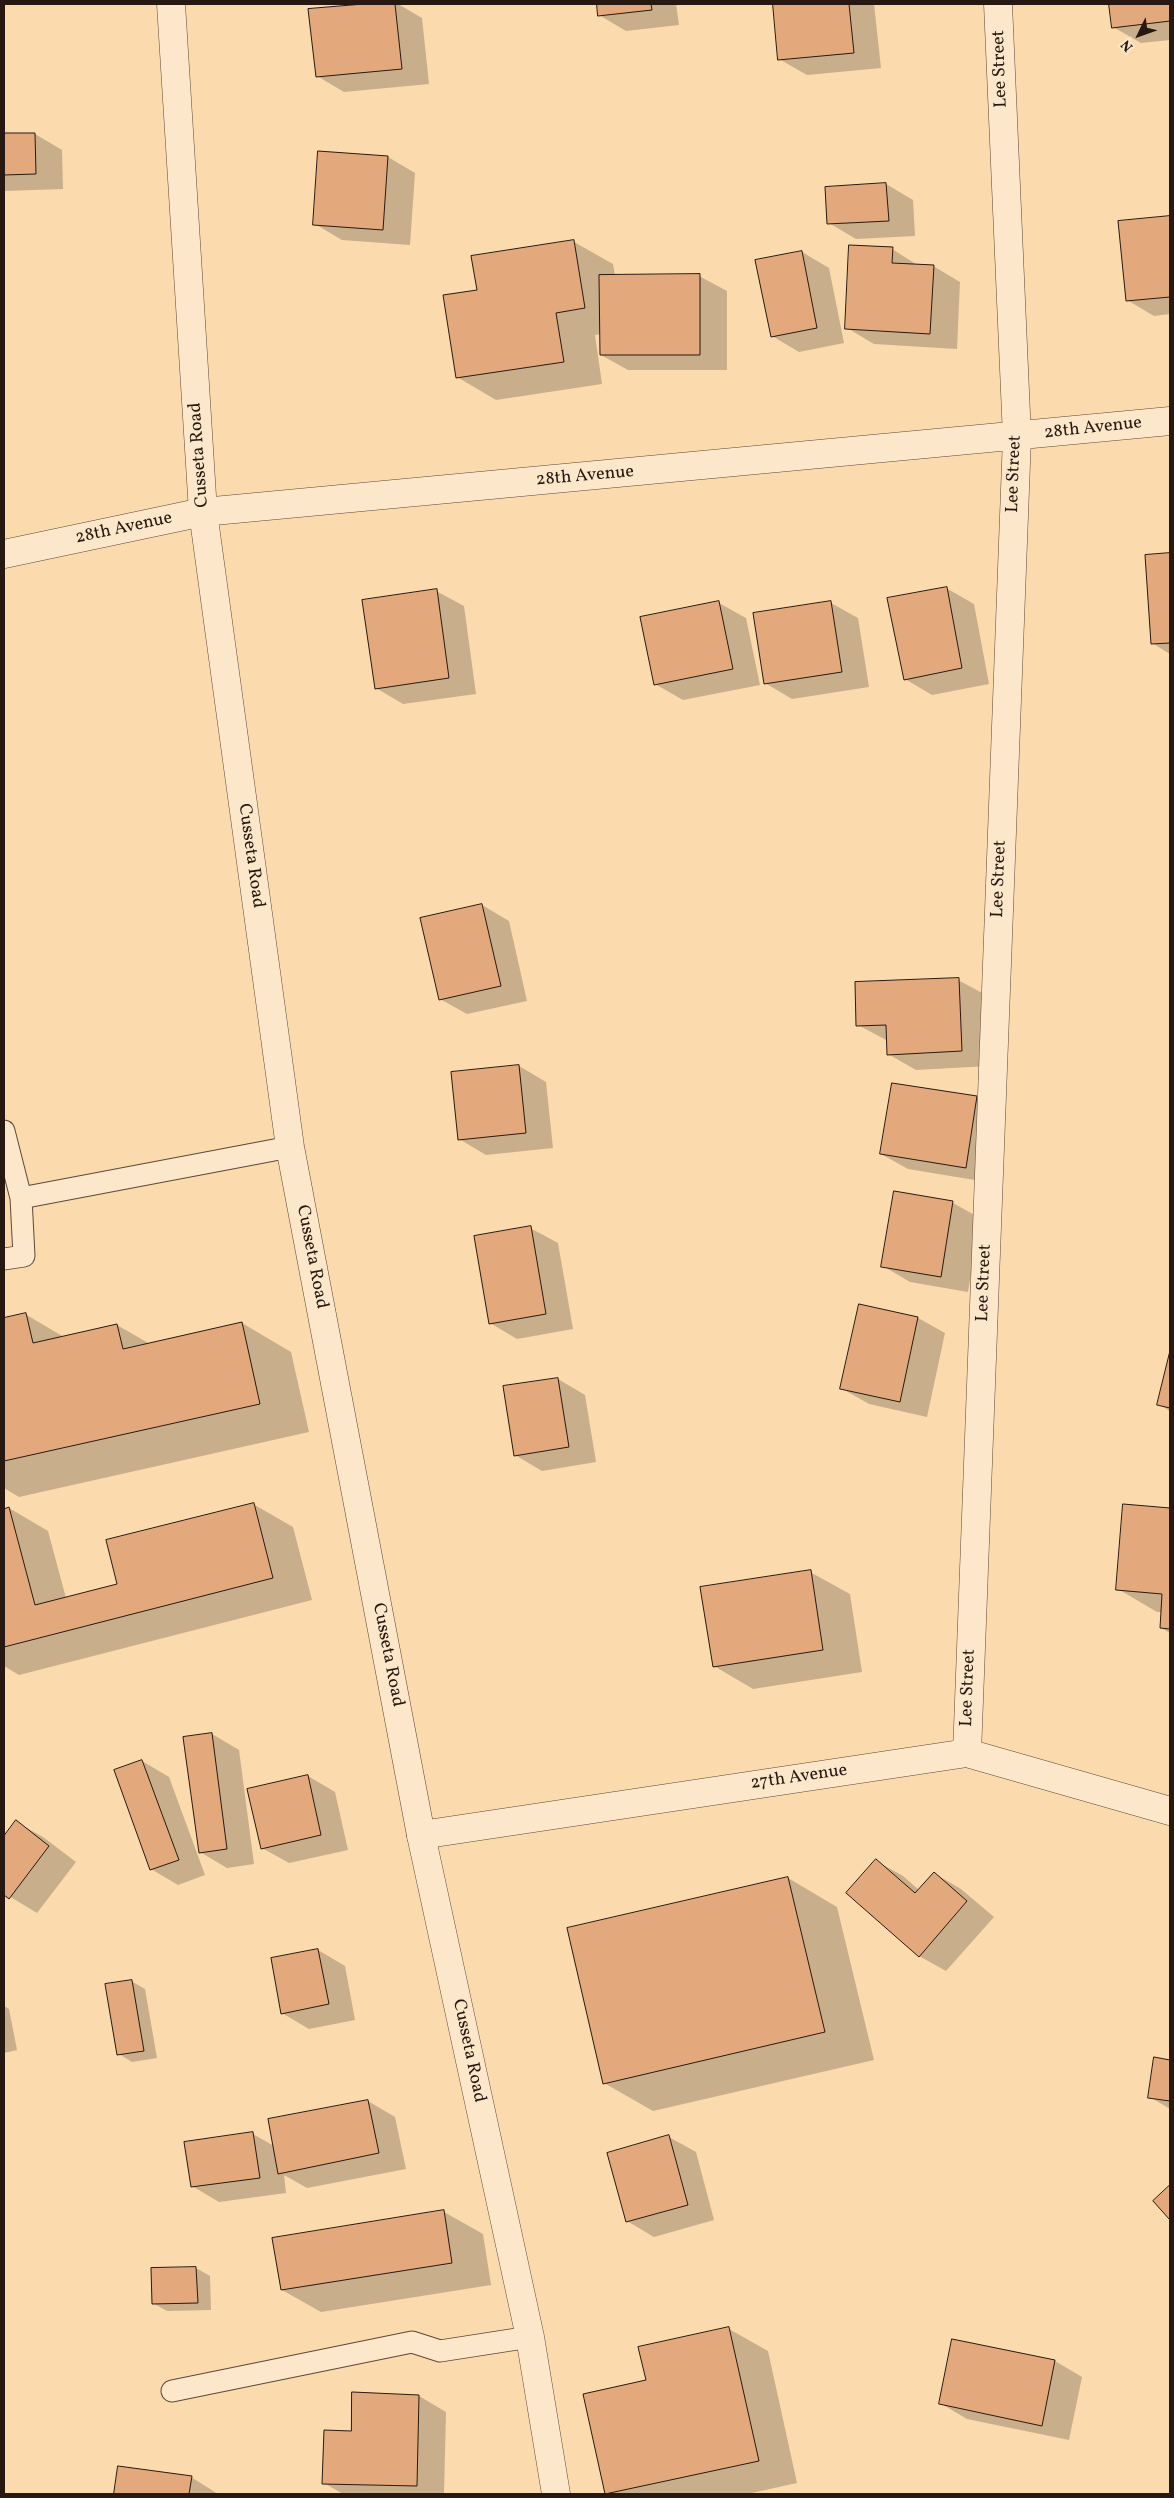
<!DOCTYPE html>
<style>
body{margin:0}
#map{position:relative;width:1174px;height:2498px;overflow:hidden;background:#fbdaad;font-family:Vollkorn,serif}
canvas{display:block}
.frame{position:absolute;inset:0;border:5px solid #271911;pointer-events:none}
.north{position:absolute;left:1114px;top:10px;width:50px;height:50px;-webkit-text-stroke:4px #fce7ca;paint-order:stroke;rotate:228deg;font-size:14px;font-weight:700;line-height:20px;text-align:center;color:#271911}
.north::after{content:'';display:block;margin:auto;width:18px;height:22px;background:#271911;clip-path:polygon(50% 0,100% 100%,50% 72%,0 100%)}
</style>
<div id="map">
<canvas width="1174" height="2498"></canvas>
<div class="frame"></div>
<div class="north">N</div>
</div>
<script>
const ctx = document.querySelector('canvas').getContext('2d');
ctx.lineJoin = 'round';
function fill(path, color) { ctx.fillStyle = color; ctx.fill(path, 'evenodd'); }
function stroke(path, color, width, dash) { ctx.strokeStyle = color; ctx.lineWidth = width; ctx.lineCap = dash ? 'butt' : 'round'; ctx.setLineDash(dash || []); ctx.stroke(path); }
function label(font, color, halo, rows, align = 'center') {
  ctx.font = font + ' Vollkorn,serif'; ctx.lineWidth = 4.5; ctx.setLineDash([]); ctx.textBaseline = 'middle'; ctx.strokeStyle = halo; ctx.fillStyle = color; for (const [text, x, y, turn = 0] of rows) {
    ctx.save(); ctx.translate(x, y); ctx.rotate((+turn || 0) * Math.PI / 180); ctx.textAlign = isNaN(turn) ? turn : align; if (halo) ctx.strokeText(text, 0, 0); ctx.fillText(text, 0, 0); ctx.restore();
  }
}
fill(new Path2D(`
 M377,4H398L422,18L429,84L344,92L317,76L310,10Z
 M598,4H676L679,25L626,31L599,15Z
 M774,4H874L881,68L807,75L779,59Z
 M1111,4H1170V40L1141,43L1113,27Z
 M35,134L62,150L63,189L4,191V135Z
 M319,153L388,157L415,173L410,245L342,240L315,224Z
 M886,184L913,200L915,236L856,239L829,223Z
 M1170,218V314L1154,316L1127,300L1120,222Z
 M574,242L613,264L615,276H699L727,291V370H628L601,355V334L595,335L602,384L496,400L457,377L478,291Z
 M892,249L919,266H933L960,282L957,349L874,344L847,328Z
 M802,252L829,268L844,343L799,352L772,336Z
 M1170,554V654L1152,643L1146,556Z
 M946,588L974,604L989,684L932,695L905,679Z
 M436,591L464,606L476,694L403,704L376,688Z
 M719,603L746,618L760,685L683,700L655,684Z
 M831,603L858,618L869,687L792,699L765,683Z
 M482,905L509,921L527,1001L467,1014L440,999Z
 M958,980L986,995L989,1066L916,1070L888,1054V1041L858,1025Z
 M519,1066L546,1082L553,1148L486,1155L459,1139Z
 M976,1097L1004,1113L993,1183L908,1169L881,1154Z
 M953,1203L980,1218L968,1292L910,1282L883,1266Z
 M530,1228L558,1243L573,1329L517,1339L490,1323Z
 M860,1305L918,1318L945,1333L927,1417L869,1404L841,1388Z
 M25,1314L64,1337L117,1325L150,1344L242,1323L291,1352L309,1432L19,1497L4,1488V1319Z
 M1170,1356V1411L1158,1404Z
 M558,1379L585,1395L596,1462L542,1471L515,1455Z
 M253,1504L293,1527L312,1600L19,1675L4,1666V1510L9,1508L48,1531L66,1598L119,1585Z
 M1124,1506L1170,1509V1633L1161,1628L1162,1612H1157L1118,1589Z
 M810,1572L850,1594L862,1672L753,1689L714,1666Z
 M212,1734L239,1750L254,1864L227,1868L200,1852Z
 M142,1761L169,1777L205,1875L178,1885L151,1869Z
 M308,1776L335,1792L348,1850L289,1863L262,1848Z
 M16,1822L43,1837L76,1862L37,1913L4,1893V1838Z
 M876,1861L903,1876L919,1890L934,1873L961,1889L994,1917L946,1971L919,1956Z
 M788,1878L837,1907L874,2060L653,2111L604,2083Z
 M318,1950L345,1966L355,2020L309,2029L282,2013Z
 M131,1981L145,1989L157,2058L132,2062L119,2054Z
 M4,2006L9,2009L17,2050L4,2053Z
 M1155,2059L1170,2061V2109L1150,2097Z
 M368,2101L395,2117L406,2169L307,2188L284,2175L286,2193L219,2202L192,2186L253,2134L274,2146Z
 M669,2137L696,2152L714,2220L654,2237L627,2221Z
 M444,2212L483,2234L491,2285L321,2312L282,2290Z
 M196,2268L210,2276L211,2310L167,2311L153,2303Z
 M729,2329L768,2351L797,2483L747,2494H606L584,2395L648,2381Z
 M953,2340L1055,2361L1082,2377L1069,2440L967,2419L940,2403Z
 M419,2396L446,2412L444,2494H343L324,2483Z
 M119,2468L191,2477L218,2494H116Z`), '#0003');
const building = new Path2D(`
 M364,4H395L402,69L316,77L308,9Z
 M597,4H651L652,10L598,16Z
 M773,4H849L854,53L778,60Z
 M1109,4H1170V21L1112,28Z
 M4,133H35L36,174L4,175Z
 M318,151L388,156L383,230L313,225Z
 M886,183L889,221L827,224L825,187Z
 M1170,216V297L1126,301L1118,221Z
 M574,240L585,308L556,313L564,362L456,378L443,295L477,290L471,256Z
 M849,245L893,247L892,263L934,265L930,334L845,329Z
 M802,251L817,328L771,337L755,260Z
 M700,274V355H600L599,275Z
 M1170,553V643L1151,644L1145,555Z
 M947,587L962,668L904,680L887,598Z
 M437,589L449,678L375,689L362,600Z
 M719,601L733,669L654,685L640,617Z
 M831,601L842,672L764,684L753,613Z
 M482,904L501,986L439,1000L420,918Z
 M959,978L962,1051L887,1055L886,1025L856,1026L855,982Z
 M519,1065L526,1133L458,1140L451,1072Z
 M892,1083L977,1096L966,1168L880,1154Z
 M894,1191L953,1201L941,1277L881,1267Z
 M531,1226L546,1314L489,1324L474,1236Z
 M859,1304L918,1317L900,1402L840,1389Z
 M26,1313L33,1343L117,1324L123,1349L242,1322L260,1404L4,1461V1318Z
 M1170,1351V1408L1157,1405Z
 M558,1378L569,1447L514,1456L503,1386Z
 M254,1503L273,1578L4,1647V1509L9,1507L35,1605L117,1584L106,1540Z
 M1123,1504L1170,1508V1629L1160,1628L1162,1594L1116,1590Z
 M811,1570L823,1650L713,1667L700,1587Z
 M212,1733L227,1849L199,1853L183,1737Z
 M142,1760L179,1860L150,1870L114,1770Z
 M308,1775L321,1835L261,1849L247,1789Z
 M16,1820L49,1846L9,1899L4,1895V1836Z
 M876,1859L915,1893L934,1872L967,1901L919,1957L846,1893Z
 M788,1877L825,2032L603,2084L567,1928Z
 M318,1949L329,2004L281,2014L271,1958Z
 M132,1980L144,2051L117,2055L105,1984Z
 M1154,2057L1170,2060V2101L1148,2098Z
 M368,2100L379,2153L278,2174L268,2119Z
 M253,2132L260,2178L191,2187L184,2142Z
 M669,2135L688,2205L626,2222L607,2153Z
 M1170,2185V2220L1153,2201Z
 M444,2210L452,2263L281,2290L272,2238Z
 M196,2267L198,2303L152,2304L151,2268Z
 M729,2327L759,2461L605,2494L583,2394L646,2380L638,2347Z
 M952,2339L1055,2360L1042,2426L939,2404Z
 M352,2392L419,2395L417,2486L322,2484L324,2430L351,2431Z
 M118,2466L192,2476L189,2494H114Z`);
fill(building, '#e3a97d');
stroke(building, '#271911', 1);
const service = new Path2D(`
 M4,1131L21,1198L24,1256L4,1259
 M21,1198L290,1147
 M172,2391L412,2342L440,2351L530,2337`);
const minor = new Path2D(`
 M4,554L203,512L1170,421
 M967,1753L1017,437L998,4
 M421,1835L967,1753L1170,1811`);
const tertiary = new Path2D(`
 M171,4L203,512L290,1147L421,1835L530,2337L556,2494`);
stroke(service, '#5c4938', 23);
stroke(minor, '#5c4938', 29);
stroke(tertiary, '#5c4938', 29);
stroke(service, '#fce7ca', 21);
stroke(minor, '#fce7ca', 28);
stroke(tertiary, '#fce7ca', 28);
label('18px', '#271911', '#fce7ca', [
 ["Lee Street",1001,69,-92],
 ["28th Avenue",1093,429,-6],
 ["Cusseta Road",200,455,-94],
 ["Lee Street",1015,474,-88],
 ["28th Avenue",585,477,-5],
 ["28th Avenue",124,529,-12],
 ["Cusseta Road",250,856,82],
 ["Lee Street",1000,879,-88],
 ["Cusseta Road",311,1257,79],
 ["Lee Street",985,1283,-88],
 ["Cusseta Road",387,1655,79],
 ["Lee Street",969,1688,-88],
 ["27th Avenue",799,1778,-8],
 ["Cusseta Road",468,2051,78]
]);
</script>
